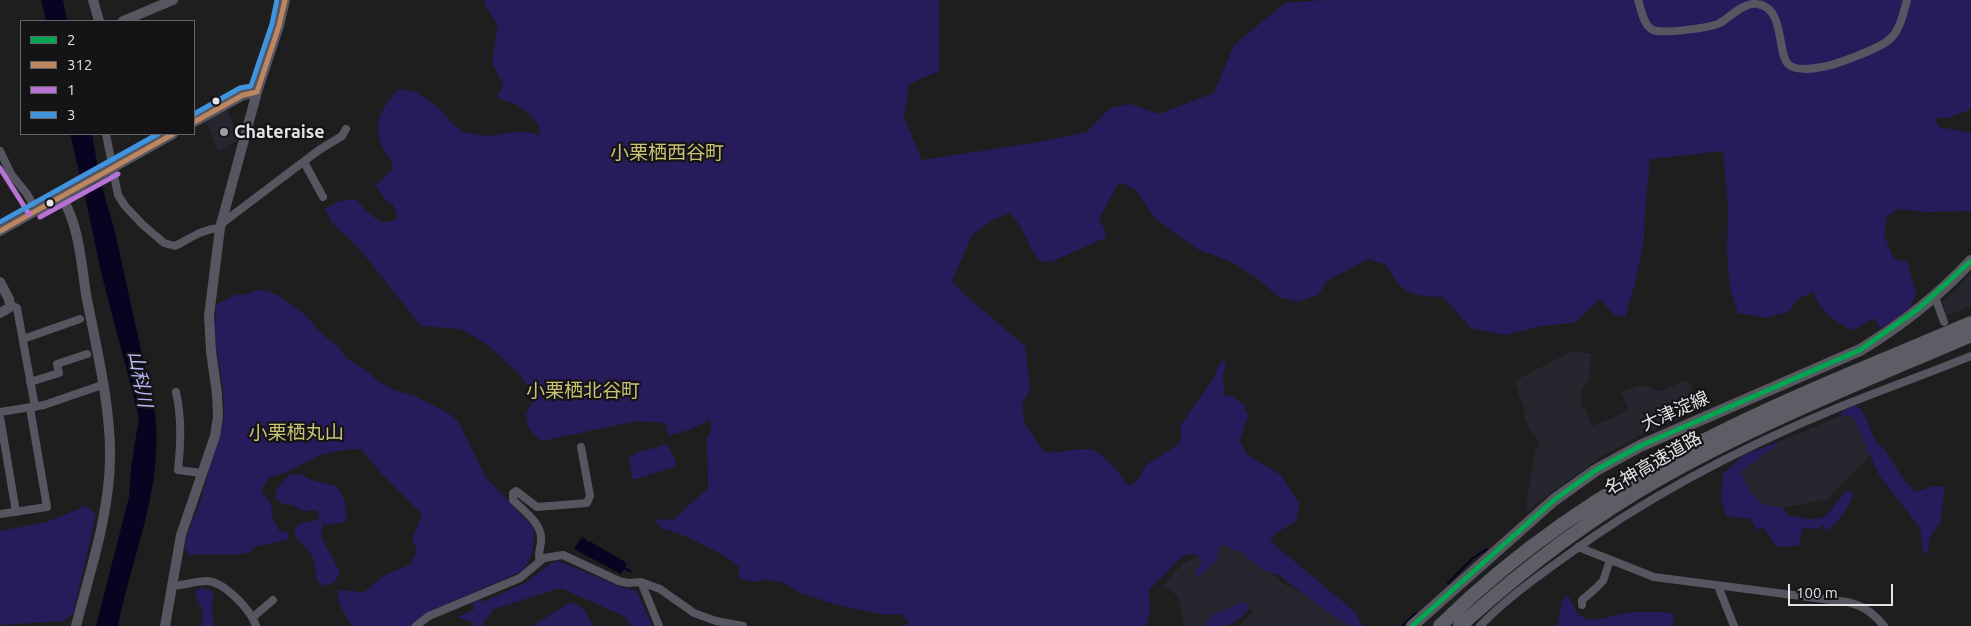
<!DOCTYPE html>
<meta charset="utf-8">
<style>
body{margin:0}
#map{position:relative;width:1971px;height:626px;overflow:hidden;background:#1e1e1f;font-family:Ubuntu,sans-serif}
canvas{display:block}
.legend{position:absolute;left:20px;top:20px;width:175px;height:115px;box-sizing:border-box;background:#141417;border:1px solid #676769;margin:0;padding:6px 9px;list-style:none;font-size:15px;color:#e3e3e5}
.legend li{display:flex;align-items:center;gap:10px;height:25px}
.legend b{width:25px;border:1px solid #676769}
.scale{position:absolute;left:1788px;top:584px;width:105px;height:22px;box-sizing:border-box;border:2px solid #e3e3e5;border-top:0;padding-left:6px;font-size:15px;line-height:18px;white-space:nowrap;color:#e3e3e5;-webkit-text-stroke:4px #141417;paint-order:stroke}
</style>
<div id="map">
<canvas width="1971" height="626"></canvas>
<ul class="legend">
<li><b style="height:6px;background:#00a651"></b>2</li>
<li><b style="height:6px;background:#bb8660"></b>312</li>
<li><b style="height:6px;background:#b673d3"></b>1</li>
<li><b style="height:6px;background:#4094de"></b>3</li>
</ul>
<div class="scale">100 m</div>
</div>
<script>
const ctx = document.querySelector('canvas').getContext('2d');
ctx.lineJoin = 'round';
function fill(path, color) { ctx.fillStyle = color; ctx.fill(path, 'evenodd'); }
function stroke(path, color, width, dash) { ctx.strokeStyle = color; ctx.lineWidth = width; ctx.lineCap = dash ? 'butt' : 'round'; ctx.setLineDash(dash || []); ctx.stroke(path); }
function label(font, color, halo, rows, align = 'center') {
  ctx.font = font + ' Ubuntu,"Noto Sans JP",sans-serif'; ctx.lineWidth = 4.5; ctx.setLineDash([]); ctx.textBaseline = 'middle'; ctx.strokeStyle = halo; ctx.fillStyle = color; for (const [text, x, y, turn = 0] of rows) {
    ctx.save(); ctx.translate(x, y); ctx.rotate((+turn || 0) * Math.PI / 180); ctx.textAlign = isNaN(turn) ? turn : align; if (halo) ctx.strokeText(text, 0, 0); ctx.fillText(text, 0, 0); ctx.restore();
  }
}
fill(new Path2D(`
 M227,109L240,139L218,152L206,121Z
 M1971,273V306L1946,316L1943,301L1952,294Z
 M1571,352L1591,353L1589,381L1580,390L1582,394L1581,406L1586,409L1592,426L1607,421L1629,409L1620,392L1642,385L1660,391L1685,381L1690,384L1700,410L1639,436L1602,456L1525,512L1535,452L1540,442L1532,433L1525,419L1524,409L1514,381Z
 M1850,412L1862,427L1873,452L1828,499L1788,507L1766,506L1751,496L1740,471L1781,441Z
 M1222,542L1232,543L1284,584L1316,600L1354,626H1239L1253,611L1239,608L1226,626H1185L1177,595L1162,586L1183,563L1213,552Z`), '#26272e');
fill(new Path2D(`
 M485,0H939V71L909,84L904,118L922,160L1040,142L1087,132L1110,108L1131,104L1159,114L1214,93L1234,45L1285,3L1324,0H1971V109L1948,118H1934L1939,127L1971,133V211L1927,212L1899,209L1887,216L1884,235L1894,259L1907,262L1917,295L1912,302L1911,307L1893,321L1880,329L1875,318L1853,330C1834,322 1821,312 1813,292L1797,299L1790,311L1767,318L1738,313L1730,288L1727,250L1728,204L1723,151L1650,159L1645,210L1644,238L1635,284L1625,317L1614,315L1600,299L1574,323L1541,326L1506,335L1471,328L1443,297C1409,295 1403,295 1386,265L1368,259L1327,281L1319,294L1298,302L1279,297L1258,279L1232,262L1199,250L1155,219L1136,190L1119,182L1099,219L1106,232L1105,238L1053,261L1042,262L1032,251L1021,227L1010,213L994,219L972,235L952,281L964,294L1025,346L1030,390L1022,404L1024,423L1044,452C1058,454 1072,449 1086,449C1102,448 1120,476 1129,486L1138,481L1146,465L1178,445L1182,436L1180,426L1213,379L1219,365L1223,361L1226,362L1223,376L1224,396L1230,395L1243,404L1248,416L1240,440L1247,455L1281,475L1299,504L1297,520C1287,528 1276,530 1270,541L1355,612L1363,626H1350L1333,616L1279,575L1263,570L1241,552L1222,545L1218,550V558C1210,565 1206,573 1196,578V572L1202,562L1196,554L1184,555L1149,590L1150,612L1146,626H904L909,623L902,614L885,615L837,605L800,593L782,582L765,580L755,582L738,578L740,568L729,559L706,546L680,534L662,528L654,519L673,520L708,488L707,438L712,429L709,420L691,429L669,436L665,423L637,421L541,441L529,429L526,415L532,403L529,387L517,372L487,344L460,329L421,326L358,247L333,224L325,209L340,201L356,199L368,213L383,223L398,219L393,204L385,200L376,185L393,169L392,160C385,154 383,149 380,140C373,119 385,104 399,89L417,92L442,111L451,123L463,132L488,136L520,131L540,135L539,125C533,118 526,109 517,105C510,102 503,101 497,97L503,85L492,62L498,26L484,3Z
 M258,290L267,291L278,295L293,306L306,316L323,335L339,347L345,357L367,371L378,381L394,390L415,396L448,413L458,421L486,478L533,527C536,541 532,560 523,571L437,608L418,619L412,626H352C346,614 335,604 339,590L364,592L385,575L411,564L417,550L412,540L422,514L381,473L361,449L342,450L320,455L287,472L268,478L261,491L271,504L273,520L280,532L286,531L289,535L287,540L253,547L251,552C229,557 210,553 189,555L185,549V543C190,527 196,511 202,496C206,483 208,471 212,459C216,445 222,433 224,418C227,381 209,343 217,304L235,295L248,294Z
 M1855,405L1862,410L1876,442L1884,449L1904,480L1916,492L1934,486L1945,487L1940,523L1931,535L1927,555L1923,551L1920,528L1879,475L1854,419L1848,415L1842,418V411Z
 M1778,442L1776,446L1741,471C1744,483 1753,499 1765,505C1770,506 1777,506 1782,507L1788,515C1826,523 1823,521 1845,491L1854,493C1848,510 1840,521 1826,531L1824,525L1816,529L1803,528L1798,546L1776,547L1764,528L1757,530L1751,519L1726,516L1721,500L1723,474L1744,455Z
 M661,445H668L675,460L676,466L637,479H632L629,459C637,449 651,451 661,445Z
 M301,474C311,482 326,483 338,487C344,499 349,509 345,522L327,525L323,522L321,537L340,572L335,582L324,586L318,582C315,573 315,561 311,554C306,546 298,542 294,533L298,524L318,520L319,514L316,510L304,511L293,505L282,504L275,497L277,488L289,475Z
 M86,506L96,515L73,614L63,621L0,625V531L47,522Z
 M558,561L624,588L637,591L652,626H631L624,616L560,588L494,609L485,620L482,626H474V623L457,617L475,609L473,604L476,601L481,600L483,602L525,583L550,564Z
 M198,589H210L214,597L212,605L213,626H202L203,614L195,592Z
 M1567,595C1573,601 1574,610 1579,615C1593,626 1610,615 1626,613C1641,611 1656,612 1672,613L1674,626H1557L1562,601Z
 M1244,601L1250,607C1234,626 1233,626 1205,626L1211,616Z
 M571,602L584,609L593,626H532Z`), '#271b5c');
fill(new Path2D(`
 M41,0H63L67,21H46Z
 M70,134H92L100,180L114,228L155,413C164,487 132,555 118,626H96L129,497L131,468L139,417L101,272L84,192Z
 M582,537L587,540V542L589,541L627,563L625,567L632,571L631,573L624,569L621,574L574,549Z`), '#070320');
stroke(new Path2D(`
 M1448,583L1473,558L1487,549
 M1402,626L1416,613`), '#070320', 2);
stroke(new Path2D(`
 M1638,0C1641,8 1643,26 1653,30C1663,34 1710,28 1720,23C1730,17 1744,2 1757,4C1785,7 1777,53 1788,64C1795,71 1813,69 1822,67C1835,65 1882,48 1891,38C1901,28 1903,13 1907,0
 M106,134L118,195L125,206L143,225L164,243L175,246C191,238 202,229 220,228
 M0,151L11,174L27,194L36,210
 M304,162L323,197
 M221,224L319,150L342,136L346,129
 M1935,297L1944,322
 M10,305L17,308L35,407
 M23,339L80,319
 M30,382L59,373L57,364L87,354
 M176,392C182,418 181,444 178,470L201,473
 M0,412L44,405L102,385
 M0,417L16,512
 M0,514L47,507L30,408
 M1578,547L1654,577L1847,602C1864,606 1873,613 1884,626
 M540,561C537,554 541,549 541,541C543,524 524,511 513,500V493L516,491L537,507L587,503L590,496L581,447
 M641,582L660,589L694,613L716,621L743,626
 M171,586C184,586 194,581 206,581C224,581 251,610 256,626
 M1718,586L1734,626
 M1582,605V600L1595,589L1603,581L1610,560
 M253,617L273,600
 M416,626L429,616L520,578L544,558L563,555L619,581L628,583L641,582L659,626
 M1480,626C1505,600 1533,580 1562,559C1646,497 1740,448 1837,408C1881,390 1927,374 1971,356`), '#565660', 8);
stroke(new Path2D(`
 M93,0L99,21
 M123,21L173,0
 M194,122L243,95L257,92
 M61,196C79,224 81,262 86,294C96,347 111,406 110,459C109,516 90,571 76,626
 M0,231L173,134
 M0,282L9,299L10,305L9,308L0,313
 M165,626L181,535L215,436L218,417L217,394L211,351L209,316L220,228L257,92L279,26L285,0`), '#565660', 10);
stroke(new Path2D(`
 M1412,626L1554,500L1596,470L1640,446L1860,350C1901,325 1938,296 1971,261`), '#585860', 12);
stroke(new Path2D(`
 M1440,626C1517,550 1608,488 1705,440C1791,396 1882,361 1971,323
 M1460,626C1522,570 1588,519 1661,478C1760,422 1867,380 1971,335`), '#5c5d65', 14);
stroke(new Path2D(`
 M1412,626L1554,500L1596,470L1640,446L1860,350L1918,309L1971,261`), '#00a651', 5);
stroke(new Path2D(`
 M257,92L279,26L285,0
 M194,122L243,95L257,92
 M0,231L173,134`), '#bb8660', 5);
stroke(new Path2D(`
 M0,168L29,214
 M40,217L118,174`), '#b673d3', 5);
stroke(new Path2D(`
 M194,114L240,88L251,86L272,24L277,0
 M0,222L158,134`), '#4094de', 5);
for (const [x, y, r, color] of [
 [216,101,4.5,"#e3e3e5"],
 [224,132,5,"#9e9ea0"],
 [50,203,4.5,"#e3e3e5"]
]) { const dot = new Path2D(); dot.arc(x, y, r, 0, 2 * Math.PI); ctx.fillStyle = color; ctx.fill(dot); stroke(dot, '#141417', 2); }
label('bold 18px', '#e3e3e5', '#141417', [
 ["Chateraise",234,132]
], 'left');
label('18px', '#e3e3e5', '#141417', [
 ["大津淀線",1675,411,-24],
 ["名神高速道路",1653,463,-30]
]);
label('19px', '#cac274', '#141417', [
 ["小栗栖西谷町",667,153],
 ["小栗栖北谷町",583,391],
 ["小栗栖丸山",296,433]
]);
label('italic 19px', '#b9bafc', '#141417', [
 ["山科川",140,379,79]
]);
</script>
